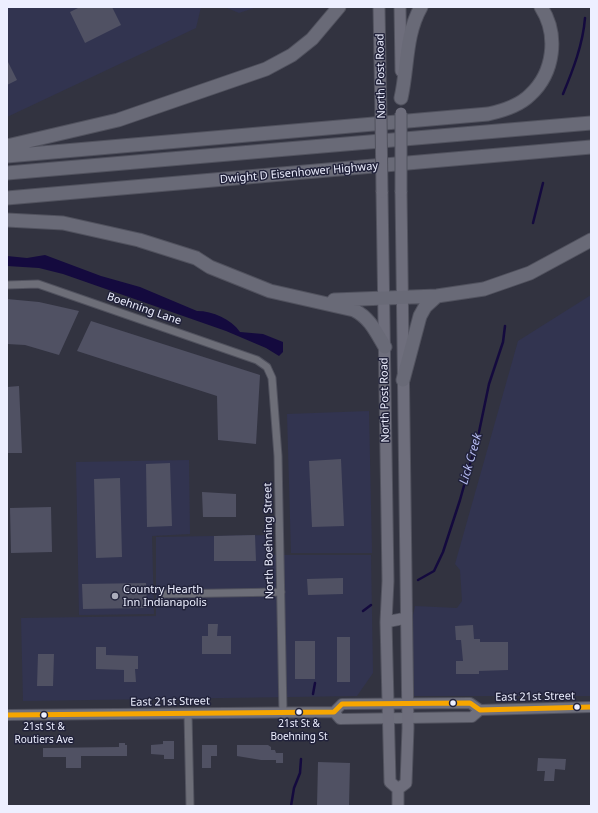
<!DOCTYPE html>
<style>
body{margin:0}
#map{position:relative;width:598px;height:813px;overflow:hidden;background:#323340;font-family:"Noto Sans",sans-serif}
canvas{display:block}
.frame{position:absolute;inset:0;border:8px solid #edefff;pointer-events:none}
</style>
<div id="map">
<canvas width="598" height="813"></canvas>
<div class="frame"></div>
</div>
<script>
const ctx = document.querySelector('canvas').getContext('2d');
ctx.lineJoin = 'round';
function fill(path, color) { ctx.fillStyle = color; ctx.fill(path, 'evenodd'); }
function stroke(path, color, width, dash) { ctx.strokeStyle = color; ctx.lineWidth = width; ctx.lineCap = dash ? 'butt' : 'round'; ctx.setLineDash(dash || []); ctx.stroke(path); }
function label(font, color, halo, rows, align = 'center') {
  ctx.font = font + ' "Noto Sans",sans-serif'; ctx.lineWidth = 3; ctx.setLineDash([]); ctx.textBaseline = 'middle'; ctx.strokeStyle = halo; ctx.fillStyle = color; for (const [text, x, y, turn = 0] of rows) {
    ctx.save(); ctx.translate(x, y); ctx.rotate((+turn || 0) * Math.PI / 180); ctx.textAlign = isNaN(turn) ? turn : align; if (halo) ctx.strokeText(text, 0, 0); ctx.fillText(text, 0, 0); ctx.restore();
  }
}
fill(new Path2D(`
 M7,7H201L196,28L7,117Z
 M225,7H257L239,13Z
 M591,295V696H413L411,624L415,606L457,608L462,601L460,570L455,564L518,341Z
 M369,411L372,553H291L287,414Z
 M189,460L190,534L152,536L154,614L79,615L76,462Z
 M272,535L273,555H371L373,673L357,696L23,701L21,618L156,616V537Z`), '#323450');
fill(new Path2D(`
 M45,255L101,276L140,287L197,311C213,311 231,319 240,332L263,334L283,342V352L279,356L266,348L226,331L63,274L39,268L7,266V256L27,258Z`), '#140a3e');
stroke(new Path2D(`
 M563,94C573,70 583,44 585,18
 M533,223L543,183
 M418,580L434,571L443,552L460,500L479,432L489,384L503,342L505,326
 M363,611L371,605
 M313,694L315,683
 M291,806L294,788L300,773L301,759`), '#140a3e', 2.5);
fill(new Path2D(`
 M80,7H112L121,25L85,43L70,12Z
 M7,60L17,80L7,85Z
 M7,299L39,302L79,311L59,355L25,345L7,344Z
 M91,321L260,375L256,444L218,440L217,396L77,351Z
 M19,386L22,453H7V387Z
 M341,459L344,526L312,527L309,461Z
 M170,463L172,526L147,527L146,464Z
 M120,478L122,557L96,558L94,479Z
 M202,492L236,494V517H203Z
 M51,507L52,552L11,553L10,508Z
 M255,535L256,561H214V536Z
 M343,578V594L308,595L307,579Z
 M146,583L147,608L83,609L82,584Z
 M208,624H218L217,636H231V654H202V636H208Z
 M473,625L474,639H480V642H508V670L479,671V674H456V661H463L461,640H456L455,626Z
 M337,637H350V682H337Z
 M295,641H315V679H295Z
 M96,647H106V655L138,656V669H135L136,682H124V670L96,669Z
 M38,654H54L53,686H37Z
 M163,741H174V759H164V755L151,754V745L163,744Z
 M119,743H125V745H127V756H81V768H66V757H43V748L119,747Z
 M202,745H217V756H211V768H202Z
 M237,745H268L271,747V750H275L276,753H283V763H276V760H261L237,756Z
 M538,758L566,759L565,770L555,769L554,781H544L545,771H537Z
 M318,762L350,763L349,806H317Z`), '#505163');
const street = new Path2D(`
 M7,285L38,284L257,360L267,367L272,378L278,456L283,713
 M164,594L281,592
 M188,714L190,806`);
const secondary = new Path2D(`
 M334,712L340,719L472,717L480,710
 M7,715L334,712L342,704L470,703L480,710L591,707`);
const primary = new Path2D(`
 M379,7L381,116
 M400,7L401,71
 M382,192L388,581L386,622L390,782L398,789V806
 M386,622L406,618
 M398,789L406,783L408,728L401,192`);
const highway = new Path2D(`
 M401,98C408,67 405,35 421,7
 M7,146L118,120L266,69L292,55L312,39L339,7
 M7,156L488,114C502,111 519,106 530,95C554,73 559,35 541,7
 M7,173L591,123
 M7,198L591,147
 M7,220L63,223L139,240L196,258L210,267L270,291L354,310C370,318 376,332 385,347
 M334,300L437,296L484,289L530,273L591,240
 M403,380L420,316L425,307L437,296`);
stroke(street, '#51525e', 9);
stroke(secondary, '#51525e', 12);
stroke(primary, '#51525e', 13);
stroke(highway, '#51525e', 15);
stroke(street, '#6d6e78', 7);
stroke(secondary, '#6f707d', 10);
stroke(primary, '#6e6e7c', 11);
stroke(highway, '#696a77', 13);
const primaryBridge = new Path2D(`
 M381,116L382,192
 M401,192V113`);
stroke(primaryBridge, '#51525e', 13, []);
stroke(primaryBridge, '#6e6e7c', 11);
stroke(new Path2D(`
 M7,715L334,712L342,704L470,703L480,710L591,707`), '#f7a600', 5);
for (const [x, y, r, color] of [
 [115,596,4,"#acadbc"],
 [453,703,3.5,"#edefff"],
 [577,707,3.5,"#edefff"],
 [299,712,3.5,"#edefff"],
 [44,715,3.5,"#edefff"]
]) { const dot = new Path2D(); dot.arc(x, y, r, 0, 2 * Math.PI); ctx.fillStyle = color; ctx.fill(dot); stroke(dot, '#22233b', 1.5); }
label('10px', '#edefff', '#22233b', [
 ["21st St &",299,724],
 ["Boehning St",299,737],
 ["21st St &",44,727],
 ["Routiers Ave",44,740]
]);
label('11px', '#edefff', '#22233b', [
 ["North Post Road",381,76,-91],
 ["Dwight D Eisenhower Highway",299,173,-5],
 ["Boehning Lane",144,309,19],
 ["North Post Road",385,400,-91],
 ["North Boehning Street",269,541,-91],
 ["East 21st Street",535,697,-1],
 ["East 21st Street",170,702,-1]
]);
label('11px', '#edefff', '#22233b', [
 ["Country Hearth",123,590],
 ["Inn Indianapolis",123,603]
], 'left');
label('italic 12px', '#b7bcf3', '#22233b', [
 ["Lick Creek",471,459,-74]
]);
</script>
